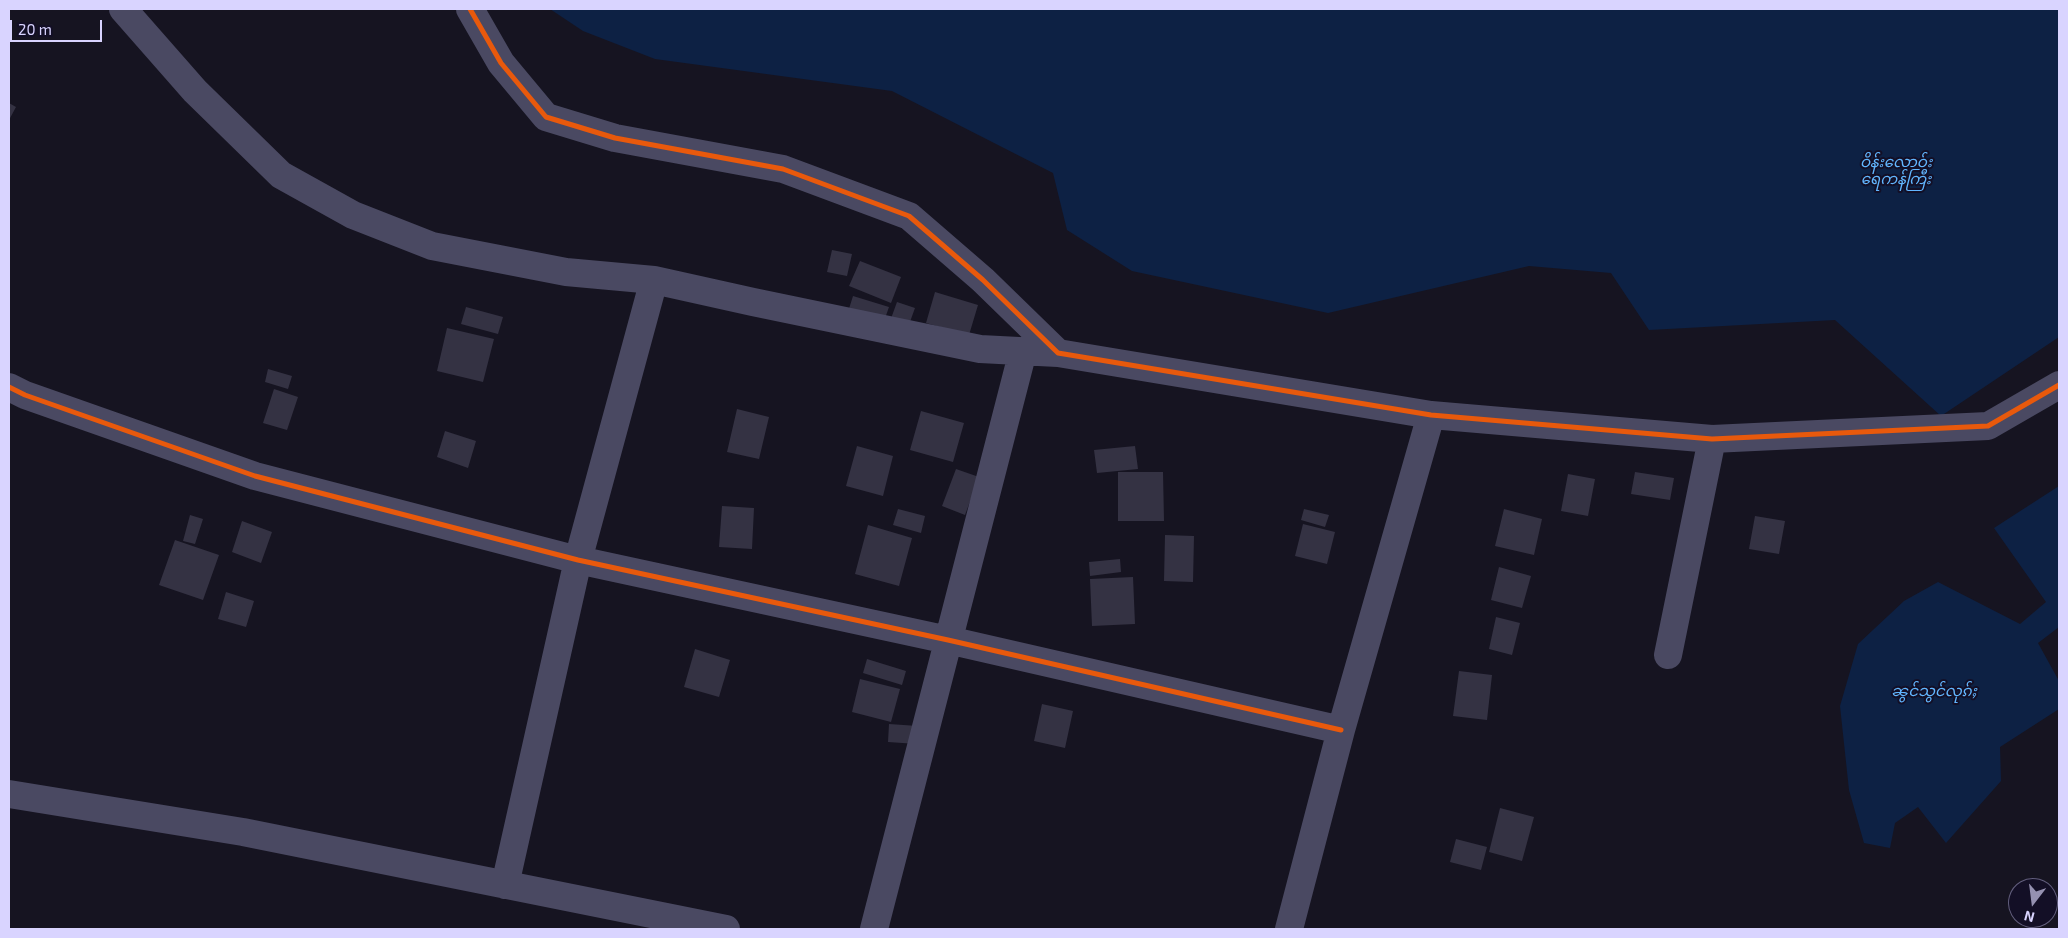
<!DOCTYPE html>
<meta charset="utf-8">
<style>
body{margin:0}
#map{position:relative;width:2068px;height:938px;overflow:hidden;background:#161421;font-family:"Exo 2",sans-serif}
canvas{display:block}
.frame{position:absolute;inset:0;border:10px solid #d9d4ff;pointer-events:none}
.north{position:absolute;left:2008px;top:878px;width:50px;height:50px;box-sizing:border-box;background:#130f26;border:1px solid #625e7d;border-radius:50%;rotate:195deg;font-size:14px;font-weight:700;line-height:20px;text-align:center;color:#d9d4ff}
.north::after{content:'';display:block;margin:auto;width:18px;height:22px;background:#9591b1;clip-path:polygon(50% 0,100% 100%,50% 72%,0 100%)}
.scale{position:absolute;left:10px;top:20px;width:92px;height:22px;box-sizing:border-box;border:2px solid #d9d4ff;border-top:0;padding-left:6px;font-size:15px;line-height:18px;white-space:nowrap;color:#d9d4ff;-webkit-text-stroke:4px #130f26;paint-order:stroke}
</style>
<div id="map">
<canvas width="2068" height="938"></canvas>
<div class="frame"></div>
<div class="north">N</div>
<div class="scale">20 m</div>
</div>
<script>
const ctx = document.querySelector('canvas').getContext('2d');
ctx.lineJoin = 'round';
function fill(path, color) { ctx.fillStyle = color; ctx.fill(path, 'evenodd'); }
function stroke(path, color, width, dash) { ctx.strokeStyle = color; ctx.lineWidth = width; ctx.lineCap = dash ? 'butt' : 'round'; ctx.setLineDash(dash || []); ctx.stroke(path); }
function label(font, color, halo, rows, align = 'center') {
  ctx.font = font + ' "Exo 2","Noto Sans Myanmar",sans-serif'; ctx.lineWidth = 4; ctx.setLineDash([]); ctx.textBaseline = 'middle'; ctx.strokeStyle = halo; ctx.fillStyle = color; for (const [text, x, y, turn = 0] of rows) {
    ctx.save(); ctx.translate(x, y); ctx.rotate((+turn || 0) * Math.PI / 180); ctx.textAlign = isNaN(turn) ? turn : align; if (halo) ctx.strokeText(text, 0, 0); ctx.fillText(text, 0, 0); ctx.restore();
  }
}
fill(new Path2D(`
 M550,9H2058L2059,337L1941,416L1835,320L1649,330L1611,273L1529,266L1328,313L1132,271L1067,230L1053,173L892,91L655,59L583,31Z
 M2059,486V627L2038,643L2059,681V709L2000,747L2001,781L1946,843L1918,807L1895,823L1890,848L1864,843L1849,790L1840,706L1858,644L1904,601L1938,582L2020,624L2046,602L1994,528Z`), '#0d2144');
fill(new Path2D(`
 M9,103L16,107L9,120Z
 M832,250L852,254L847,276L827,272Z
 M860,261L901,277L891,303L849,286Z
 M935,292L978,305L969,335L926,323Z
 M853,296L889,307L882,327L847,315Z
 M897,302L915,308L907,330L889,324Z
 M466,307L503,317L498,334L461,324Z
 M447,328L494,339L483,382L437,371Z
 M268,369L292,376L288,389L265,382Z
 M274,389L298,397L287,430L263,423Z
 M737,409L769,417L759,459L727,452Z
 M921,411L964,423L953,462L910,450Z
 M445,431L476,441L468,468L437,457Z
 M857,446L893,456L883,496L846,486Z
 M1135,446L1138,469L1097,473L1094,450Z
 M956,469L979,477L965,515L942,506Z
 M1118,472H1163L1164,521H1118Z
 M1635,472L1674,478L1670,500L1631,494Z
 M1568,474L1595,479L1588,516L1561,511Z
 M722,506L754,508L752,549L719,547Z
 M898,509L925,516L921,533L893,525Z
 M1304,509L1329,515L1325,527L1301,520Z
 M1504,509L1542,519L1534,555L1495,546Z
 M190,515L203,519L195,544L183,541Z
 M1755,516L1785,521L1779,554L1749,549Z
 M242,521L272,532L261,563L232,552Z
 M1303,524L1335,532L1327,564L1295,556Z
 M868,525L912,538L899,586L855,574Z
 M1165,535L1194,536L1193,582L1164,581Z
 M175,540L219,555L203,600L159,585Z
 M1120,559L1121,572L1090,576L1089,562Z
 M1499,567L1531,576L1522,608L1491,600Z
 M1133,577L1135,624L1092,626L1090,579Z
 M226,592L254,601L246,627L218,619Z
 M1496,617L1520,623L1512,655L1489,649Z
 M695,649L730,660L719,697L684,687Z
 M867,659L906,671L902,685L863,673Z
 M1459,671L1492,675L1487,720L1453,716Z
 M860,679L900,689L891,722L852,712Z
 M1042,704L1073,711L1065,748L1034,741Z
 M889,724L918,726L917,744L888,742Z
 M1500,808L1534,817L1522,861L1489,852Z
 M1456,839L1487,847L1481,870L1450,862Z`), '#343243');
stroke(new Path2D(`
 M123,9L195,91L281,175L353,215L432,246L566,272L654,280L753,302L980,349L1058,353
 M470,9L501,63L546,117L615,138L783,169L909,216L983,280L1058,353L1431,415L1712,439L1988,426L2059,385
 M9,387L25,395L255,476L578,560L948,640L1341,730
 M1668,655L1712,439
 M9,794L243,832L726,929
 M505,885L578,560L654,280
 M874,929L1023,351
 M1289,929L1341,730L1431,415`), '#4a4962', 28);
stroke(new Path2D(`
 M470,9L501,63L546,117L615,138L783,169L909,216L983,280L1058,353L1431,415L1712,439L1988,426L2059,385
 M9,387L25,395L255,476L578,560L948,640L1341,730`), '#e8590c', 5);
label('italic 15px', '#62b6ff', '#130f26', [
 ["ဝိန်းလောဝ်း",1896,162],
 ["ရေကန်ကြီး",1896,179],
 ["ၼွင်သွင်လုၵ်ႈ",1934,691]
]);
</script>
